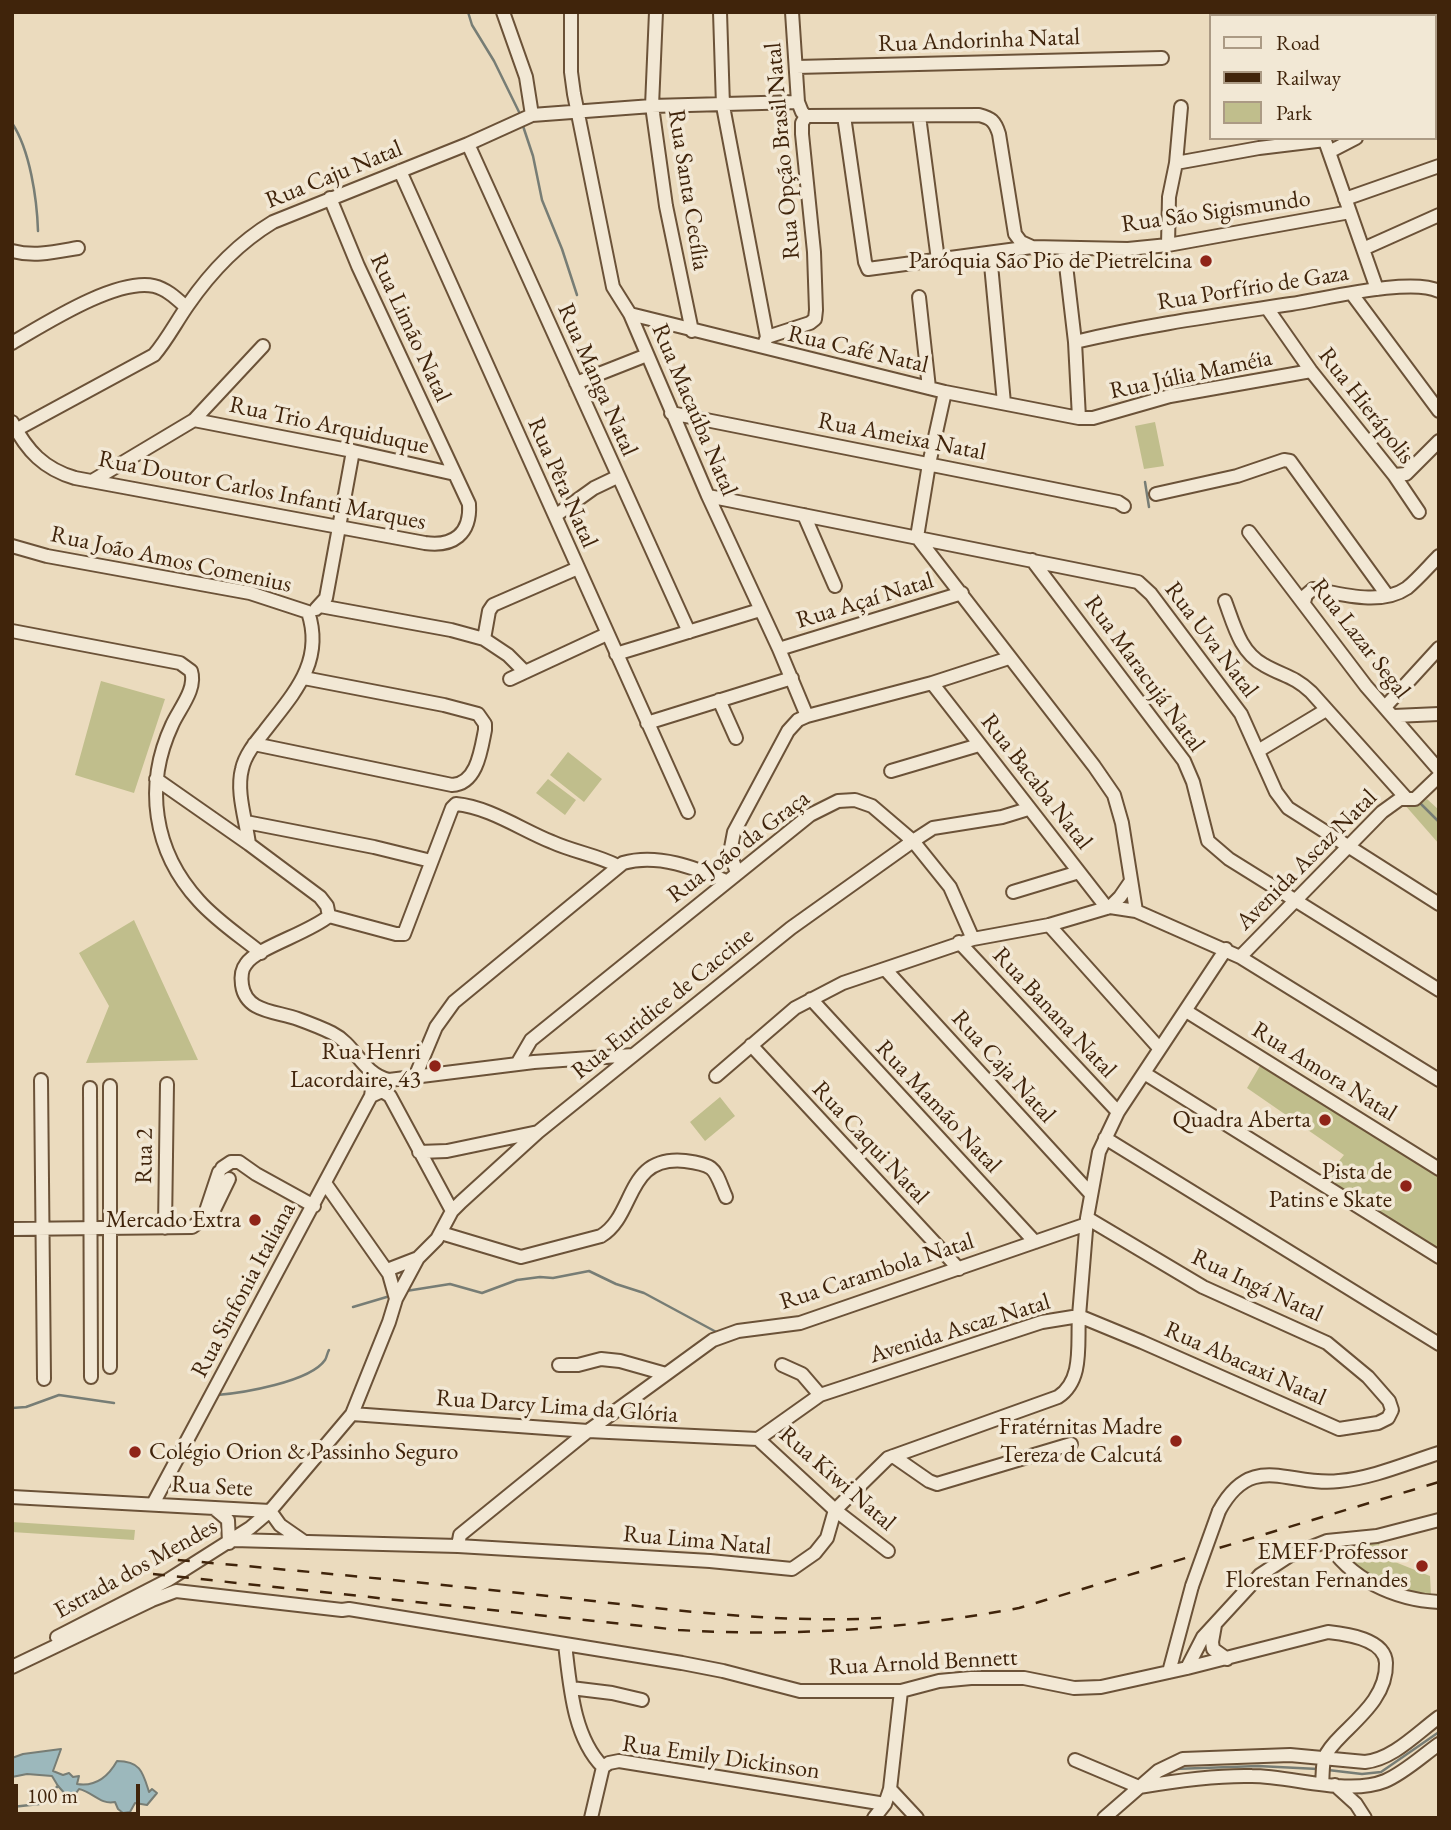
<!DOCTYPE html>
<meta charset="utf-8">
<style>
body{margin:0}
#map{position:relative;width:1451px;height:1830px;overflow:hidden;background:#ebdbbe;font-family:"EB Garamond",serif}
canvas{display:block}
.frame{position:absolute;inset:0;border:14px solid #40240b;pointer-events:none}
.legend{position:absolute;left:1209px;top:14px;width:228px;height:126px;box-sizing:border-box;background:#f2e8d5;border:2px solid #ab9a84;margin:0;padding:9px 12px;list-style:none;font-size:21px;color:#40240b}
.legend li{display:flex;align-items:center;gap:14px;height:35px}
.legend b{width:35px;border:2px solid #ab9a84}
.scale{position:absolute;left:14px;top:1784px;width:126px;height:32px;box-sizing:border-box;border:4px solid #40240b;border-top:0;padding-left:9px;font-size:21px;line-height:24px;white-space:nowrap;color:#40240b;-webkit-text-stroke:5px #f2e8d5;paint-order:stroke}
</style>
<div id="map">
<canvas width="1451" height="1830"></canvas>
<div class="frame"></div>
<ul class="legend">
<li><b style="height:9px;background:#f2e8d5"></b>Road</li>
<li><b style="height:9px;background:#40240b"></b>Railway</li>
<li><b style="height:19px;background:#c0be8c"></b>Park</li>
</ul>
<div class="scale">100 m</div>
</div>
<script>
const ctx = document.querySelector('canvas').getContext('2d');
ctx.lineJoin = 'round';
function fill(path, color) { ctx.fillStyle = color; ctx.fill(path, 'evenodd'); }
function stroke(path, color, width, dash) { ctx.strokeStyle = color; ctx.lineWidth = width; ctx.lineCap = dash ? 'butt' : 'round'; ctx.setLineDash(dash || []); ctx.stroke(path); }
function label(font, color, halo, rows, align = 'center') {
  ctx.font = font + ' "EB Garamond",serif'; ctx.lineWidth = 7; ctx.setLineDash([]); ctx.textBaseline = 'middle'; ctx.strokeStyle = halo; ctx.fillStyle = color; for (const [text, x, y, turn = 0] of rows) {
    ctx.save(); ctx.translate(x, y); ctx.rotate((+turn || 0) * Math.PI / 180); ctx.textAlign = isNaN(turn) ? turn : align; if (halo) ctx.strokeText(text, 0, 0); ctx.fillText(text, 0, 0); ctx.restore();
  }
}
fill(new Path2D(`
 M1290,12H1379L1380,16H1290Z
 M1155,422L1164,466L1144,469L1135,426Z
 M101,681L165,699L134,793L75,775Z
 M568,752L602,779L584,802L550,775Z
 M548,779L576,800L565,815L536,793Z
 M1427,799L1439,810V844L1404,804L1418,806Z
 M134,920L198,1060L86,1063L109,1006L79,953Z
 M1264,1059L1439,1169V1257L1321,1183L1344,1155L1247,1088Z
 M720,1097L735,1116L705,1141L690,1122Z
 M12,1522L135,1530L134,1540L12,1532Z
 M1380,1543L1376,1551L1380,1556L1430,1576L1431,1596C1391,1589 1374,1582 1344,1555L1346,1548L1350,1545Z`), '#c0be8c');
const water = new Path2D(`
 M61,1749L53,1771L63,1775L69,1773L73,1777L79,1776L77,1784C96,1787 108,1777 117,1761C141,1761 143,1773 149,1792L152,1789L157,1793L147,1805L135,1803L130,1812L123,1813L118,1809L115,1802C100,1805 93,1792 79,1789L74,1796L68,1797L58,1786L52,1776L27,1774L12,1777V1758L23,1754Z`);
fill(water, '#9cb8bc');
stroke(water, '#777d75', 2);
stroke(new Path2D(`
 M468,12L472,25L494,61L521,116
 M12,123C30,150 37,199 38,231
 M523,126L533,156L542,200L562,249L577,295
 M1145,482L1149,507
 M1419,802L1439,822
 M406,1291L450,1284L482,1293L517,1280L540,1277L553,1278L589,1271L616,1284L644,1293L720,1334
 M353,1307L390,1296
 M217,1395C242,1393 310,1382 325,1360C327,1357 327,1353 329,1350
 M12,1408L26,1407L59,1395L114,1403
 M1174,1769L1258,1766L1318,1769
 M1328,1770L1362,1774L1381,1772L1439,1732
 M12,1807L39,1804L58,1786`), '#777d75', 2.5);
const minor = new Path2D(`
 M571,12V72L574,94L613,287L630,314L708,496L779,649L807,716
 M656,12L652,106L666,206L692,331
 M720,12L723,106L767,337L765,342
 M1398,12L1399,16
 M1435,45L1439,44
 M796,67L1162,58
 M532,115L652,106L798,102
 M806,116L979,115C991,118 995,121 999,134L1015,234L1021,242L1032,247L1128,249L1168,245L1350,212
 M844,116L865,262L868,269L1032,247
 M919,116L938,260
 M1435,118L1439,129
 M1324,138L1377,289
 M468,144L689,632
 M1329,152L1356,138
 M1176,163L1259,148L1325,140
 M400,171L688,812
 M1345,199L1439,166
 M1168,245L1169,197L1176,163L1181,107
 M1064,248L1075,342L1079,418
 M1363,249L1439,215
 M12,251C35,257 55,252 78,248
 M990,254L1004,403
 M1352,294L1439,411
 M919,297L929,388
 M1267,308L1311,371L1394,475L1419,512
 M630,314L945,392L1079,418H1093L1170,396L1311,371
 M767,337L810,323L815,319L816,310L814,252L802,134V123L806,116L802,112L798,102L792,12
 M1075,342C1146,325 1219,315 1291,304C1325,299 1410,277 1439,291
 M12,343C45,324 116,278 154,286C167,289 177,299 186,307
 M576,383L647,355
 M945,392L929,464L917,537L1094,766L1114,795L1122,823L1136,911L1240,957L1439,1080
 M671,413L1118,502L1124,506
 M194,420L353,451L455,474
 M12,422C27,451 44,469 75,478L425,543C453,547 471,534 469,504L358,266L330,198
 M12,432L154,355C167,340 176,322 188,305C210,273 240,242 273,222L468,144L532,115L526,77L503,12
 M1394,475L1406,474L1439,441
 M92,481L194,420L263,346
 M1156,494L1237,476L1284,460L1290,461L1387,595
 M708,496L1138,582L1151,594L1241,714L1276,792L1288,808L1439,904
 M804,515L835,586
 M555,516L594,488L617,477
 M1249,532L1366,686L1439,770
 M12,546L47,556L250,593L308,612C325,663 292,695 264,732C255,743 245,755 242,769C236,792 246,820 249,844L320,897L327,906L329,916C309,933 256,948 246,964C241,970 241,978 242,985C246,1013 277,1011 298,1019C309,1023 322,1028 332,1033C356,1045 362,1074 389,1080L534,1062L633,1055
 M1032,560L1184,761L1193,782L1208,841L1229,859L1439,990
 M1225,601C1234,625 1240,652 1264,665C1283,676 1294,676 1311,692L1406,798
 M1304,602L1306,595L1313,589C1341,594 1381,606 1407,588C1418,579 1429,566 1439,556
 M320,606L451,630L484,639L508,655L525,672
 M316,609L326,598L353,451
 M12,631L180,663L191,671C197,689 179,709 172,725C144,785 153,851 199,901C217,921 240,936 261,953
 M484,639L489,611L493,605L578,568
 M779,649L962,593
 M616,654L760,610
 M510,679L607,634
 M932,683L1107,908
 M719,700L736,738
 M1385,707L1439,648
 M1394,716L1439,714
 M647,723L792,678
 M254,744L452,785C477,784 481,750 485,730V724L478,714L444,705L304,678
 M1258,751L1326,710
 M891,771L979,745
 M156,779L249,844
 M246,822L374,847L431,861
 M737,873L730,853L734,832L788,731L798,720L807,716L932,683L1009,658
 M1013,892L1079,872
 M1110,907L1120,897L1131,881
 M329,916L396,934H404L452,808L456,804C489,807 522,830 552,842C574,852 597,855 618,866
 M1049,925L1159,1048
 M959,942L1118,1112
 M1240,957L1382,812L1400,799H1415L1439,776
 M885,969L1090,1193
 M811,999L1035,1242
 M1186,1011L1439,1169
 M751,1045L959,1269
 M517,1064L531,1040L810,815L838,801L855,800L872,806L913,841L950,887L973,939
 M1144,1073L1439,1257
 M716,1076L795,1008L843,983L973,939L1049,925L1110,907L1136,911
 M415,1077L436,1027L454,1002L623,863C658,853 695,868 726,881
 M41,1080L44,1379
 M90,1088L91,1377
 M371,1096L382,1091L390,1096L452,1211
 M1105,1138L1439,1344
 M419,1152L447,1151L538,1132L791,928L913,841L933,828L1002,817L1028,809
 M222,1168L231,1162H239L256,1174L314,1206
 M325,1183L389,1274L396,1299
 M204,1217L219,1172
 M165,1228L167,1084
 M12,1229L192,1227L213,1212L229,1179
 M441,1233L521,1257L601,1236C636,1215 625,1155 685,1161C717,1165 714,1169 726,1197
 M387,1270L418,1258
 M559,1365H578L601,1359L620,1361L666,1374
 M782,1365L802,1374L820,1395
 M110,1367V1086
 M352,1414L588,1431L758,1439
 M758,1439L820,1395L1042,1322L1079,1316L1087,1218L1099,1152L1118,1112L1226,949
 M758,1439L835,1510L888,1551
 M893,1456L929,1481L937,1484L1071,1444
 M12,1497L270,1511
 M153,1504L371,1096L373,1083L370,1071
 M215,1509L228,1520L229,1543
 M270,1511L280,1525L303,1541
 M1219,1511C1252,1450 1289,1487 1339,1481C1373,1478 1407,1463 1439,1453
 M233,1540L458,1546L710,1561L792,1569L815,1553L827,1538L835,1510L888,1458L1058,1397C1084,1380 1077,1344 1079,1316L1142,1342L1339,1429L1378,1423L1388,1418L1392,1410L1389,1401L1368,1377L1327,1343L1203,1287L1087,1218
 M1327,1541C1349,1579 1395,1600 1439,1602
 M458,1546L460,1535L588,1431L713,1340L738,1331L800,1323L1087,1224
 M1215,1625L1212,1642L1213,1649L1227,1659
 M57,1637L168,1580L250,1528L270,1511L352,1414L389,1322L396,1299L418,1258L437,1239L452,1211L461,1202L538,1132
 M565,1644C570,1685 573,1737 603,1767
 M12,1667L152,1600L176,1591L342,1610L349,1609L682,1663L723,1671L800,1691H901L939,1681L971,1678H1024L1074,1688L1101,1687L1187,1668L1328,1632C1347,1634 1385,1639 1386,1663C1387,1694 1362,1715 1342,1735C1336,1741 1328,1749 1325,1757C1322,1764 1323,1776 1322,1784
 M1187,1668L1203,1637L1260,1575L1289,1556L1327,1541L1377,1536L1439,1520
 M1169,1672L1192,1586
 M571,1688L612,1693L642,1700
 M1075,1760L1139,1787
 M1335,1785L1356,1804L1365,1818
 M1139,1787C1174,1781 1216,1775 1252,1776C1292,1776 1348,1796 1385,1781C1404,1773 1422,1756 1439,1744
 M890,1789L917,1818
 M591,1818L603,1767L609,1763L619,1761L885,1804
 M874,1818L885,1804L890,1789L901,1691
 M1104,1818L1158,1771L1183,1759L1290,1755L1365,1762C1393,1759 1416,1734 1439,1717`);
stroke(minor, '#6b5238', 16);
stroke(minor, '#f2e8d5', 12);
stroke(new Path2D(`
 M154,1558C285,1569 417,1582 549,1596C659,1608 769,1624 881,1618
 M153,1574L679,1630C795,1637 905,1629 1019,1608L1439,1482`), '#40240b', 2.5, [12, 12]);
const minorBridge = new Path2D(`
 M1192,1586L1219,1511`);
stroke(minorBridge, '#6b5238', 16, []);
stroke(minorBridge, '#f2e8d5', 12);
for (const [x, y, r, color] of [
 [1206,261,7,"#8f2418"],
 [435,1066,7,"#8f2418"],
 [1325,1120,7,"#8f2418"],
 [1406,1186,7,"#8f2418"],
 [255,1220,7,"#8f2418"],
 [1176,1441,7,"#8f2418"],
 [135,1452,7,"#8f2418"],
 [1422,1566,7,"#8f2418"]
]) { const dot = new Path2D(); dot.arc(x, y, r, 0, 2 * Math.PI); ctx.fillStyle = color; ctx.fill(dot); stroke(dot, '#f2e8d5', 2.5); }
label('24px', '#40240b', '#f2e8d5', [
 ["Rua Andorinha Natal",979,41,-2],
 ["Rua Opção Brasil Natal",783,151,-95],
 ["Rua Caju Natal",334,175,-22],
 ["Rua Santa Cecília",688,190,81],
 ["Rua São Sigismundo",1216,212,-8],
 ["Rua Porfírio de Gaza",1253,288,-9],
 ["Rua Limão Natal",410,328,65],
 ["Rua Café Natal",858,350,13],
 ["Rua Júlia Maméia",1191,375,-12],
 ["Rua Manga Natal",597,380,66],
 ["Rua Hierápolis",1366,406,52],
 ["Rua Macaúba Natal",694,410,67],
 ["Rua Trio Arquiduque",329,426,12],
 ["Rua Ameixa Natal",902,437,11],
 ["Rua Pêra Natal",562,483,66],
 ["Rua Doutor Carlos Infanti Marques",262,491,11],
 ["Rua João Amos Comenius",171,560,12],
 ["Rua Açaí Natal",865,601,-17],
 ["Rua Lazar Segal",1360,639,52],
 ["Rua Uva Natal",1211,640,53],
 ["Rua Maracujá Natal",1144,674,54],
 ["Rua Bacaba Natal",1036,782,52],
 ["Rua João da Graça",739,847,-37],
 ["Avenida Ascaz Natal",1307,860,-45],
 ["Rua Euridice de Caccine",663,1004,-39],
 ["Rua Banana Natal",1054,1013,47],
 ["Rua Caja Natal",1003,1067,48],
 ["Rua Amora Natal",1324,1072,32],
 ["Rua Mamão Natal",938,1107,47],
 ["Rua Caqui Natal",870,1143,47],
 ["Rua 2",145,1156,-89],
 ["Rua Carambola Natal",877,1272,-18],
 ["Rua Ingá Natal",1257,1286,25],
 ["Rua Sinfonia Italiana",244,1290,-62],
 ["Avenida Ascaz Natal",960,1329,-17],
 ["Rua Abacaxi Natal",1245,1364,24],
 ["Rua Darcy Lima da Glória",557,1407,4],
 ["Rua Kiwi Natal",837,1479,41],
 ["Rua Sete",212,1487,3],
 ["Rua Lima Natal",697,1541,5],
 ["Estrada dos Mendes",136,1569,-29],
 ["Rua Arnold Bennett",923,1663,-3],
 ["Rua Emily Dickinson",721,1758,8]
]);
label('24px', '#40240b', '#f2e8d5', [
 ["Paróquia São Pio de Pietrelcina",1192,261],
 ["Rua Henri",421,1052],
 ["Lacordaire, 43",421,1080],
 ["Quadra Aberta",1311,1120],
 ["Pista de",1392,1172],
 ["Patins e Skate",1392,1200],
 ["Mercado Extra",241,1220],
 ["Fratérnitas Madre",1162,1427],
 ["Tereza de Calcutá",1162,1455],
 ["Colégio Orion & Passinho Seguro",149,1452,"left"],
 ["EMEF Professor",1408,1552],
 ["Florestan Fernandes",1408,1580]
], 'right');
</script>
